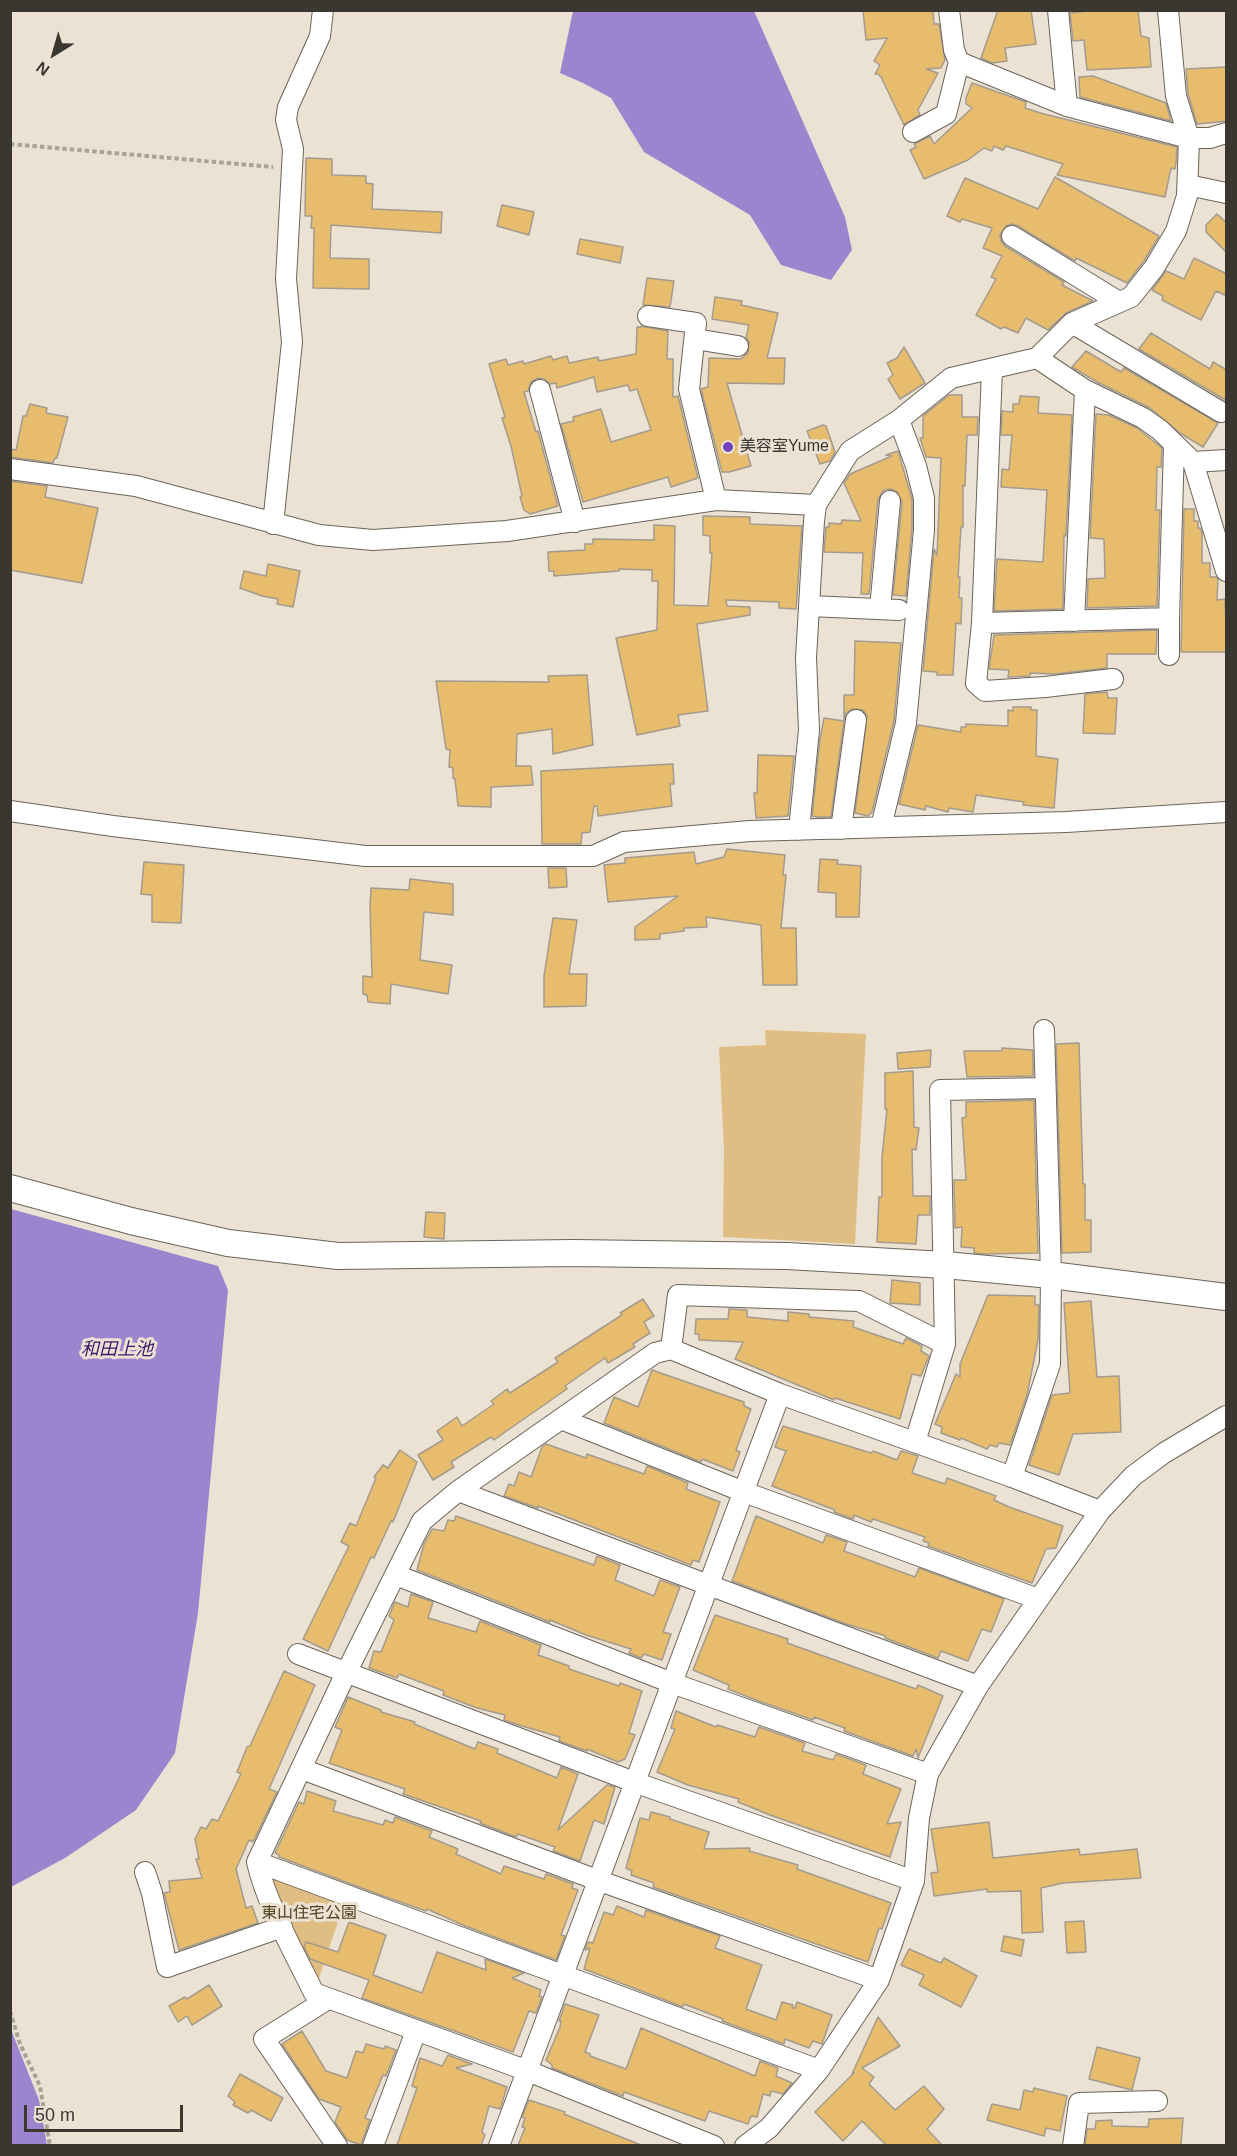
<!DOCTYPE html>
<meta charset="utf-8">
<style>
body{margin:0}
#map{position:relative;width:1237px;height:2156px;overflow:hidden;background:#ebe2d4;font-family:Arial,sans-serif}
canvas{display:block}
.frame{position:absolute;inset:0;border:12px solid #3a3731;pointer-events:none}
.north{position:absolute;left:24px;top:24px;width:60px;height:60px;-webkit-text-stroke:4px #ebe2d4;paint-order:stroke;rotate:217deg;font-size:16px;font-weight:700;line-height:24px;text-align:center;color:#3a3731}
.north::after{content:'';display:block;margin:auto;width:21px;height:27px;background:#3a3731;clip-path:polygon(50% 0,100% 100%,50% 72%,0 100%)}
.scale{position:absolute;left:24px;top:2105px;width:159px;height:27px;box-sizing:border-box;border:3px solid #3a3731;border-top:0;padding-left:8px;font-size:18px;line-height:21px;white-space:nowrap;color:#3a3731;-webkit-text-stroke:4px #ebe2d4;paint-order:stroke}
</style>
<div id="map">
<canvas width="1237" height="2156"></canvas>
<div class="frame"></div>
<div class="north">N</div>
<div class="scale">50 m</div>
</div>
<script>
const ctx = document.querySelector('canvas').getContext('2d');
ctx.lineJoin = 'round';
function fill(path, color) { ctx.fillStyle = color; ctx.fill(path, 'evenodd'); }
function stroke(path, color, width, dash) { ctx.strokeStyle = color; ctx.lineWidth = width; ctx.lineCap = dash ? 'butt' : 'round'; ctx.setLineDash(dash || []); ctx.stroke(path); }
function label(font, color, halo, rows, align = 'center') {
  ctx.font = font + ' Arial,"Noto Sans JP",sans-serif'; ctx.lineWidth = 6; ctx.setLineDash([]); ctx.textBaseline = 'middle'; ctx.strokeStyle = halo; ctx.fillStyle = color; for (const [text, x, y, turn = 0] of rows) {
    ctx.save(); ctx.translate(x, y); ctx.rotate((+turn || 0) * Math.PI / 180); ctx.textAlign = isNaN(turn) ? turn : align; if (halo) ctx.strokeText(text, 0, 0); ctx.fillText(text, 0, 0); ctx.restore();
  }
}
fill(new Path2D(`
 M765,1030L866,1034L855,1244L723,1237L724,1149L719,1047L766,1045Z
 M257,1862L347,1895L314,1993Z`), '#e0be83');
fill(new Path2D(`
 M573,11H754L845,217L852,250L831,280L781,265L750,215L644,152L611,98L583,83L560,73Z
 M11,1209L218,1266L228,1290L198,1613L175,1753L136,1810L65,1858L11,1887Z
 M10,2027L39,2100L47,2145H11Z`), '#9d84ce');
const building = new Path2D(`
 M863,10H933L934,24H939L945,60L941,68L926,69L938,73L918,110L920,115L904,125L881,77L878,74H875L880,65L874,61L887,38L866,40Z
 M998,10H1031L1036,44L1005,48L1007,61L992,63L981,58Z
 M1097,10H1138L1141,36L1149,38L1151,67L1087,70L1084,40L1073,41L1070,13Z
 M1226,67L1227,121L1197,124L1188,94L1186,69Z
 M1093,76L1166,103L1171,121L1080,97L1079,77Z
 M972,83L1026,102L1025,108L1044,114L1177,147L1176,162L1175,169L1171,168L1165,197L1057,175L1063,164L1006,146L1003,150L994,146L992,151L984,148L968,160L924,179L910,150L916,147L914,144L930,136L934,144L972,108L966,104V98Z
 M306,158L332,159V175L366,176V183L373,184L372,209L442,212L441,233L331,225L330,258L369,259V289L313,288L314,228H311L312,216H305Z
 M1055,177L1159,236L1144,261L1127,283L1076,258L1075,261L1018,226L1012,224L1006,226L1000,235L1001,241L1005,246L1064,282L1062,285L1093,301L1066,313L1048,330L1026,318L1018,333L1004,327L1001,329L976,315L996,279L991,277L1002,256L983,248L992,228L962,219L960,222L947,216L965,178L1038,209Z
 M502,205L534,212L529,235L497,226Z
 M1217,214L1227,223V253L1206,232V225Z
 M580,239L623,247L620,263L577,254Z
 M1194,258L1227,274V296L1216,291L1201,320L1162,300L1163,296L1152,290L1166,271L1184,279Z
 M647,278L674,281L670,307L643,305Z
 M715,297L742,301L741,305L778,313L767,358H785L784,384L727,383L751,466L729,472H722L701,389L708,387L709,358L741,359L748,353L749,342L746,337L749,325L712,319Z
 M641,326L668,331L667,359H673V397L678,396L698,478L671,487L668,477L583,502L561,424L574,421L573,417L601,409L611,442L651,430L637,389L630,391L628,385L597,392L594,377L557,388L556,383L550,384L544,379L538,378L531,382L528,391L524,392L536,432L538,431L558,506L530,514L524,510L520,497L522,496L511,446L502,418L505,417L489,364L506,359L508,365L523,361L524,364L551,356L553,360L567,356L569,363L598,357L599,361L636,354L637,327H641Z
 M1151,333L1210,369L1213,362L1227,370V401L1139,349Z
 M904,347L925,383L900,399L888,379L893,375L887,363L897,358Z
 M1086,351L1121,372L1124,368L1218,423L1203,447L1180,433L1150,408L1097,382L1072,367Z
 M949,395H962V417H978L977,435H967L965,486L963,485V527H961L958,577H960L959,598H962L961,624L956,623L953,675H937V672L923,671L934,549L937,555L941,458L926,457L920,438H923V416Z
 M1020,396L1039,397L1038,413L1072,415L1066,536L1064,535L1063,609L994,611L997,559L1043,562L1047,490L1001,487L1002,469L1009,470L1012,435H1001L1002,411L1013,412V404H1019Z
 M30,404L47,408L46,413L68,417L57,458H55L53,463L10,457V449L16,450L23,416H26Z
 M1096,414L1109,415L1137,428L1162,448L1161,467H1157L1156,510H1160L1157,606L1087,608L1088,579L1105,578L1104,539L1090,538Z
 M823,425L826,426L835,452L830,461L820,464L807,431Z
 M898,451L912,499V529L906,596L893,595L902,502L897,492L891,489L884,490L878,499L869,594H861L863,553L824,552L826,527H829V523L841,524L842,520L861,521L844,483L850,474L892,456L886,455Z
 M10,481L47,486L45,497L98,508L82,583L10,570Z
 M1184,509H1194V521H1198V528H1200L1202,532V563H1210V577H1216L1218,579L1217,600L1225,599L1227,652H1181Z
 M703,516L750,517V524L802,526L796,609L779,608V602L726,600L727,606L750,607V615L697,624L708,711L678,715L680,726L637,735L616,638L657,630L658,581H652V570L619,569V571L554,576V571H549L548,552L585,550V544H593V539L654,540V525L675,526L674,605L708,606L712,553H710V536L703,535Z
 M268,564L300,571L293,607L277,604L278,599L262,596L240,588L244,571L266,576Z
 M1157,630L1156,654H1107V668L1055,674L1030,673V676L1008,677L1009,670L989,669L994,635Z
 M855,641L901,643L894,721L872,812L868,816L855,813L867,716L863,710L852,709L846,713L844,720V695H854Z
 M587,675L593,745L553,754L552,729L517,734L516,766H531L533,785L491,787V807L458,806L455,779L453,778V768L449,767L450,750L446,749L436,681L549,682L548,676Z
 M1107,692L1108,698H1117L1115,734L1083,733L1085,694Z
 M1013,707H1031V710H1037L1036,756L1058,759L1054,808L1023,805L1024,802L976,795L973,812L949,808L948,812L926,806L925,810L899,804L918,725L961,732V727H966V724L1008,726V710L1013,711Z
 M824,718L844,721L831,817H817L812,816L820,739Z
 M758,755L794,756L788,816L756,818L754,793H757Z
 M673,764L674,784H670L672,806L598,816L597,806H594L590,832L582,833L581,844H542L541,771Z
 M727,849L785,855L783,875H786L781,928H796L797,985H763L761,925L706,917L707,927L684,928V931L660,934V939L635,940V927L678,896L608,902L604,865L625,863V858L694,852L696,864L724,857Z
 M820,859L838,860L837,864L861,866L859,917H836V893L818,892Z
 M144,862L184,865L181,923L152,922V895L141,894Z
 M548,868H566L567,887L549,888Z
 M410,879L453,884V915L424,912L420,960L452,965L448,994L391,984L390,1004L368,1002L367,995L363,994V976L372,977L370,907L371,888L409,890Z
 M553,918L577,920L569,974H587L586,1006L544,1007V976Z
 M1079,1043L1083,1184H1085V1220H1091V1252L1062,1253L1056,1044Z
 M1002,1048L1033,1050V1076L967,1077L964,1051H1002Z
 M931,1050L930,1067L898,1069L897,1053Z
 M913,1071L914,1127L919,1128L916,1150L912,1149L913,1196H930V1215H918L916,1244L877,1242L879,1197H882V1157L887,1109H885V1073Z
 M1034,1100L1038,1253L984,1254L974,1253V1248L961,1247L962,1227L955,1228L954,1180H966L962,1118L966,1117V1102Z
 M426,1212L445,1213L444,1239L424,1237Z
 M892,1280L920,1283V1305L890,1303Z
 M988,1295L1035,1296V1305H1039L1038,1340L1027,1395L1010,1445L999,1443L997,1447L990,1445L987,1449L961,1438L960,1440L941,1433L942,1427L935,1424L956,1374L960,1377V1364Z
 M643,1299L654,1316L644,1322L650,1333L633,1344L635,1347L608,1363L605,1358L565,1386L567,1389L508,1430L494,1440L491,1437L451,1462L454,1467L433,1480L418,1455L443,1440L437,1431L457,1417L462,1426L494,1404L491,1401L507,1389L510,1393L558,1362L555,1358L622,1315L620,1313Z
 M1091,1301L1097,1377L1119,1376L1121,1432L1073,1434L1059,1475L1029,1465L1052,1395L1070,1393L1064,1303Z
 M729,1309L747,1310V1317L788,1321V1312L809,1314V1317L854,1321L853,1327L903,1344L906,1338L922,1346L921,1351L929,1356L921,1376L912,1374L900,1419L835,1398L834,1400L735,1359L743,1342L699,1340V1334H695L696,1319H728Z
 M652,1370L744,1402V1406L751,1409L736,1450L740,1452L733,1471L702,1459L701,1462L604,1423L614,1397L638,1407Z
 M783,1426L871,1453L873,1451L897,1460L901,1451L918,1456L912,1473L945,1484L947,1478L996,1496L994,1500L1009,1507L1063,1526L1056,1548L1046,1549L1032,1583L928,1546L929,1543L923,1541L925,1537L873,1519L871,1522L854,1515L853,1519L834,1512L835,1510L772,1486L786,1451L775,1447Z
 M546,1444L586,1458L587,1454L644,1474L647,1466L688,1483L686,1489L720,1502L699,1562L693,1560L691,1565L538,1506V1508L504,1496L509,1484L514,1486L519,1472L531,1477L542,1447Z
 M400,1450L417,1462L393,1522L391,1521L374,1558L371,1557L328,1651L303,1639L349,1546L341,1542L350,1523L356,1526L376,1478L374,1477L383,1465L388,1468Z
 M456,1516L594,1565L597,1556L620,1565L615,1580L654,1596L660,1580L680,1587L663,1632L671,1634L662,1660L644,1654L641,1658L629,1653L631,1649L586,1635L550,1620V1622L417,1570L424,1544L432,1529L444,1531L448,1520L454,1521Z
 M756,1516L823,1543L826,1535L847,1542L844,1551L915,1577L919,1568L1004,1599L991,1632L982,1629L968,1661L941,1651L938,1658L885,1638L886,1636L846,1624L732,1581Z
 M411,1594L433,1602L428,1618L476,1632L480,1621L541,1645L538,1655L569,1666V1669L619,1686L620,1683L642,1691L629,1733L635,1735L625,1759L618,1762L587,1749V1751L559,1741L560,1737L522,1726L504,1720L505,1715L477,1708L443,1695L444,1691L399,1674L397,1678L369,1668L374,1651L381,1652L394,1620L389,1616L395,1602L408,1607Z
 M715,1615L788,1639L787,1643L916,1689L918,1685L943,1696L918,1758L916,1749L913,1756L844,1731L845,1728L814,1717L813,1720L756,1700L728,1689L729,1685L693,1670Z
 M284,1671L315,1685L269,1789L277,1792L253,1842L249,1840L236,1869L246,1908L252,1906L258,1923L179,1950L164,1893L170,1892L169,1881L202,1878L196,1859H199L195,1839L201,1827L206,1829L212,1819L218,1821L241,1774L237,1772L247,1747L250,1746Z
 M348,1697L381,1710V1712L415,1722L414,1724L475,1749L478,1742L498,1749L497,1753L557,1778L561,1767L578,1774L558,1830L607,1785L615,1787L604,1824L594,1820L580,1861L553,1851L555,1847L518,1834L516,1837L480,1823L481,1821L403,1794L405,1789L329,1763L342,1730L335,1727Z
 M676,1711L716,1727L717,1725L755,1737L759,1727L805,1743L802,1751L833,1760L836,1754L866,1765L863,1774L901,1789L887,1824L901,1822L890,1857L770,1815L738,1802L739,1799L688,1785L657,1772L675,1729L671,1728Z
 M307,1791L336,1801L333,1811L383,1825L385,1820L393,1823L395,1817L432,1831L429,1837L458,1849L456,1854L501,1874L504,1866L544,1879L546,1874L573,1884L572,1888L578,1890L561,1935L565,1936L556,1960L465,1926L427,1909L426,1911L383,1896L279,1857V1855L275,1853L299,1802L304,1804Z
 M651,1812L670,1817V1819L709,1832L704,1849L750,1848L749,1851L798,1865L797,1869L891,1903L882,1929L879,1928L868,1962L653,1887L654,1883L631,1875L632,1871L626,1868L640,1818L649,1820Z
 M989,1822L993,1858L1079,1849L1080,1855L1137,1849L1141,1878L1063,1883L1041,1888L1043,1932L1022,1933L1021,1891L987,1892V1889L934,1896L931,1873L938,1872L931,1829Z
 M617,1906L644,1917L646,1910L720,1936L715,1948L762,1965L746,2009L776,2020L782,2002L793,2005L792,2008H795L797,2002L832,2015L822,2044L813,2041L809,2048L785,2039L784,2044L722,2021L723,2019L684,2004L683,2007L584,1969L590,1948L585,1950L588,1942L593,1943L604,1912L613,1915Z
 M1084,1921L1086,1952L1067,1953L1065,1922Z
 M349,1922L386,1935L373,1975L422,1993L437,1952L486,1970L485,1959L524,1973L512,1978L541,1990L539,1996L542,1997L536,2013L529,2011L513,2052L362,1998L369,1980L310,1959L304,1947L306,1942L338,1952Z
 M1004,1936L1024,1940L1021,1956L1001,1951Z
 M909,1949L941,1963L944,1958L977,1976L961,2007L919,1985L924,1975L901,1965Z
 M209,1985L222,2006L192,2025L187,2016L178,2022L169,2006L185,1997L187,1999Z
 M565,2004L599,2015L585,2052L590,2054V2056L626,2069L641,2028L755,2076L760,2061L778,2068L776,2076L792,2083L783,2094L771,2091L770,2096L763,2094L757,2117L751,2116L748,2124L709,2111L705,2121L624,2092L623,2096L552,2068V2065L546,2060L560,2027L561,2021H559Z
 M878,2017L900,2046L862,2068L874,2077L869,2084L895,2110L924,2086L944,2109L927,2129L942,2145H886L862,2121L843,2141L815,2112L854,2073L852,2074Z
 M302,2031L326,2071L347,2078L356,2051L363,2053L366,2044L384,2049L385,2046L396,2050L386,2076L383,2075L365,2118L370,2120L361,2145L347,2140L335,2122L341,2107L319,2099L282,2044Z
 M1097,2047L1140,2058L1132,2090L1089,2079Z
 M448,2055L472,2064L456,2068L507,2087L500,2109L489,2106L482,2132L485,2135L481,2145H397L417,2088L412,2086L420,2058L442,2066Z
 M240,2074L283,2098L271,2121L251,2110L248,2113L233,2105L235,2102L228,2096Z
 M1034,2088L1067,2096L1060,2131L1046,2128L1044,2136L987,2120L992,2104L1020,2110L1024,2090L1033,2092Z
 M529,2100L565,2112L564,2114L641,2145H518L525,2128L522,2127L525,2118L522,2117Z
 M1183,2118L1181,2145H1085L1087,2129H1095L1096,2121L1112,2120V2126L1148,2127L1149,2119Z`);
fill(building, '#e8bc6d');
stroke(building, '#a39b8e', 1.5);
const minor = new Path2D(`
 M949,10L954,50L959,62L1067,106L1189,138H1210L1226,133
 M1058,10L1067,106
 M913,132L946,114L959,62
 M1188,185L1226,193
 M1012,236L1119,302
 M648,316L696,323L689,389L716,500
 M1072,323L1221,412
 M695,339L738,346
 M1037,358L1085,390L1143,418L1160,430L1193,462L1226,460
 M992,369L982,623L976,683L985,691L1045,687L1113,679
 M540,390L575,522
 M1193,462L1226,571
 M10,469L136,486L319,535L373,540L507,531L716,500L816,505
 M273,524L292,342L286,279L293,149L286,120L288,107L320,36L323,10
 M810,606L899,610
 M880,609L890,501
 M1169,618V655
 M1074,621L1085,390
 M982,623L1169,618L1174,445
 M10,811L113,826L365,856H593L624,842L750,831L1066,822L1226,812
 M881,827L906,723L924,530V498L916,466L899,420
 M841,829L856,720
 M799,830L809,730L806,658L814,521L816,505L850,451L899,420L951,378L1037,358L1072,323L1131,297L1154,268L1176,231L1187,196L1189,138L1176,96L1168,10
 M671,1349L678,1295L859,1301L945,1344
 M561,1419L744,1492L1038,1599
 M915,1442L945,1344L940,1090L1045,1088
 M1012,1477L1050,1364L1051,1275L1044,1030
 M458,1491L978,1686
 M396,1575L672,1683L928,1774
 M298,1654L634,1782L914,1881
 M302,1769L597,1880L879,1980
 M257,1862L819,2070
 M145,1872L152,1893L167,1967L282,1927
 M328,1999L264,2039L337,2146
 M373,2146L416,2031
 M499,2146L780,1394
 M714,2146L528,2071L314,1993C295,1954 266,1903 257,1862L346,1673L422,1521L458,1491L655,1353L671,1349L780,1394L1012,1477L1100,1511
 M745,2146L769,2128L819,2070L879,1980L914,1881L919,1818L928,1774L978,1686L1100,1511L1133,1476L1164,1453L1226,1416
 M1073,2146L1079,2103L1157,2101`);
const tertiary = new Path2D(`
 M10,1188L131,1221L228,1243L338,1256L573,1253L787,1256L945,1265L1051,1275L1226,1297`);
stroke(minor, '#6c6458', 22);
stroke(tertiary, '#6c6458', 28);
stroke(new Path2D(`
 M10,144L273,167
 M10,2011L20,2044L40,2086L50,2146`), '#a9a297', 4, [4.5, 3]);
stroke(minor, '#fff', 20);
stroke(tertiary, '#fff', 26);
for (const [x, y, r, color] of [
 [728,447,6,"#7341b9"]
]) { const dot = new Path2D(); dot.arc(x, y, r, 0, 2 * Math.PI); ctx.fillStyle = color; ctx.fill(dot); stroke(dot, '#ebe2d4', 2); }
label('16px', '#3a3731', '#ebe2d4', [
 ["美容室Yume",740,447]
], 'left');
label('16px', '#53401e', '#ebe2d4', [
 ["東山住宅公園",309,1914]
]);
label('italic 18px', '#3e166d', '#ebe2d4', [
 ["和田上池",117,1350]
]);
</script>
